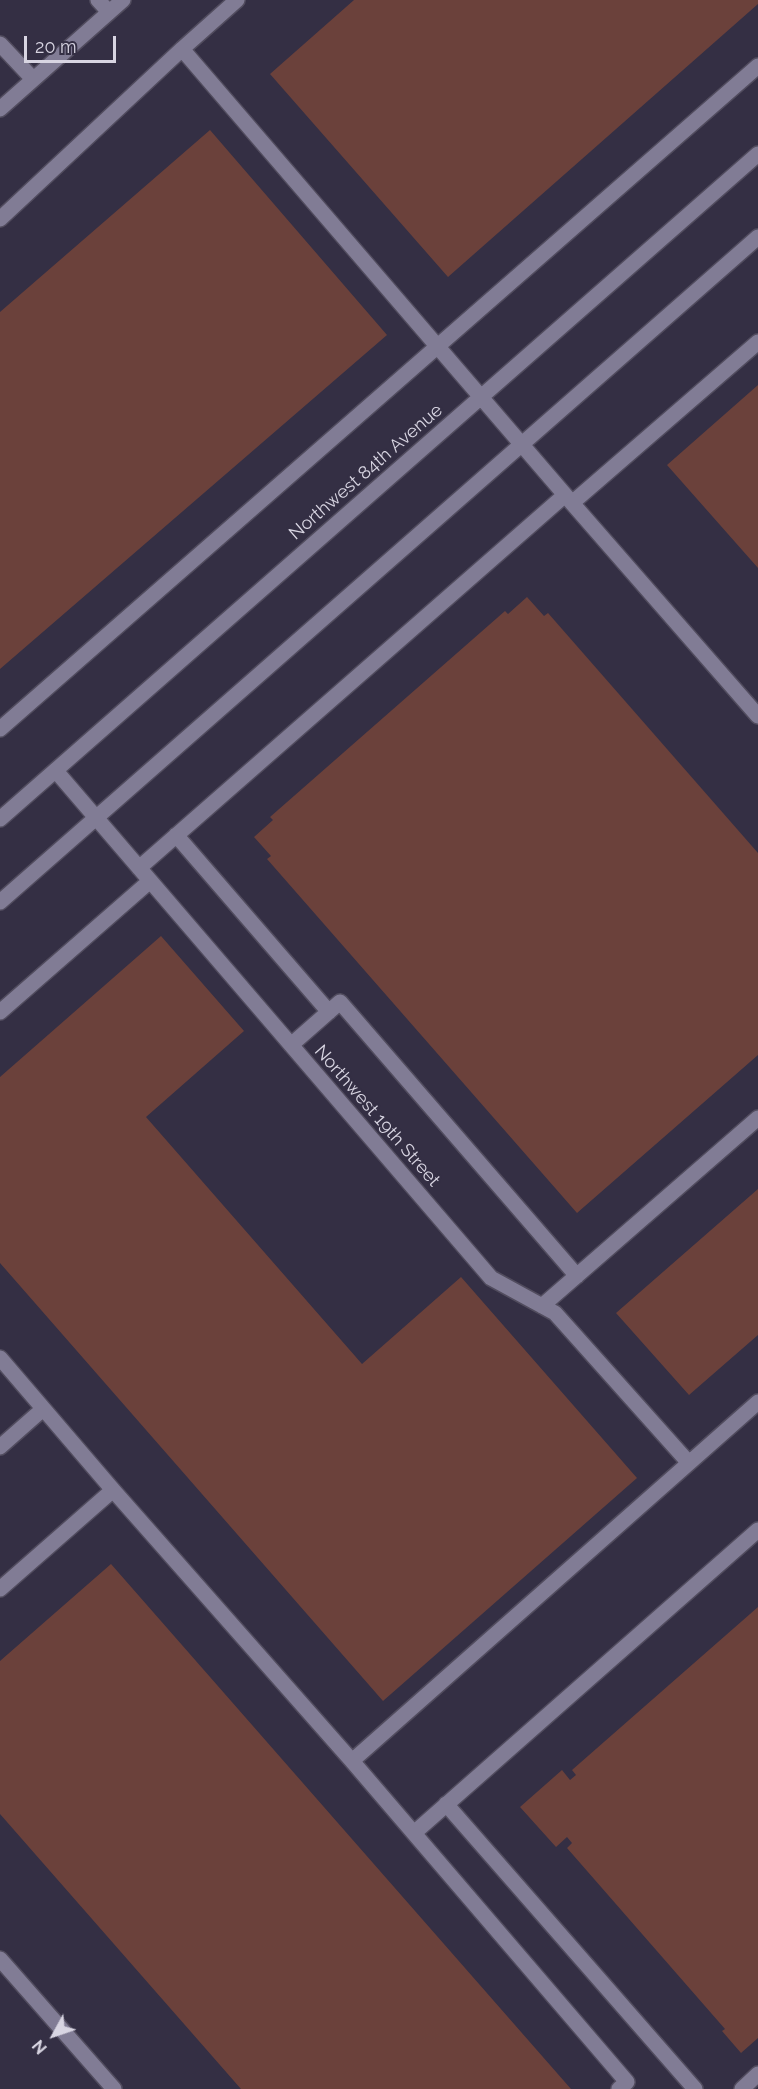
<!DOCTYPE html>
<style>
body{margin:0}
#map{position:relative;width:758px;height:2089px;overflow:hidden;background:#342f44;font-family:Raleway,sans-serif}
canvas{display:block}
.north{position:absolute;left:24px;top:2005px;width:60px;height:60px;-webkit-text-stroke:4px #342f44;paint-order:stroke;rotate:230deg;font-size:16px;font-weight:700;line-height:24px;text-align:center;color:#d8d5e2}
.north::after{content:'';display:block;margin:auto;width:21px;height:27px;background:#d8d5e2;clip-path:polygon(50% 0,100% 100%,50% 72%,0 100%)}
.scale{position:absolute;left:24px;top:36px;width:92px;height:27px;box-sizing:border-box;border:3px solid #d8d5e2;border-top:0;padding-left:8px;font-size:18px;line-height:21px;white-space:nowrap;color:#d8d5e2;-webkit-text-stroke:4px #342f44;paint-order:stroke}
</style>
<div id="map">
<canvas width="758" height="2089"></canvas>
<div class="north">N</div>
<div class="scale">20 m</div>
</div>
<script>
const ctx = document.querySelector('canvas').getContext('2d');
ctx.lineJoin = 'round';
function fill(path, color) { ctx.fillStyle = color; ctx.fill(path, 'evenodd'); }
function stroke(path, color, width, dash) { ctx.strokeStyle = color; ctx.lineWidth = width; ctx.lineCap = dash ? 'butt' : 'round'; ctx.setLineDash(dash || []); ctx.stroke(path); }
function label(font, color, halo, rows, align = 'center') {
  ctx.font = font + ' Raleway,sans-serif'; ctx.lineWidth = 4.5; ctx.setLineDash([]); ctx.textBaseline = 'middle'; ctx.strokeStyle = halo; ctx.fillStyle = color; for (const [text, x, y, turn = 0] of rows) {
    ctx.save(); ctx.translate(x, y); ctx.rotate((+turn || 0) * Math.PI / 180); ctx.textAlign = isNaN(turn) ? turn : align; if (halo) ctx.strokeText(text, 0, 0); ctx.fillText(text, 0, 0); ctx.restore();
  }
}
fill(new Path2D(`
 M354,0H758V4L448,277L270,74Z
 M210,130L387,335L0,669V312Z
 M758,385V568L667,465Z
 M527,597L544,616L548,613L758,853V1055L577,1213L267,859L271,856L254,837L273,820L270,817L505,611L508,614Z
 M161,936L244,1031L146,1117L362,1364L461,1277L637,1478L383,1701L0,1263V1077Z
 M758,1189V1335L689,1395L616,1313Z
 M111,1564L571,2089H241L0,1814V1661Z
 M758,1607V2038L741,2053L722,2031L725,2029L567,1848L572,1843L567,1837L556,1847L520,1807L562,1770L570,1780L576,1775L572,1770Z`), '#6b413b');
const minor = new Path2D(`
 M98,0L109,12
 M0,44L33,79
 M182,49L572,503L758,716
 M0,109L123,0
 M0,219L182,49L237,0
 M572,503L758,342
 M0,729L758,66
 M56,771L491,1278L555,1313L689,1463
 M0,819L758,154
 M176,835L329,1012
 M139,868L565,495
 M0,902L758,237
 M0,1012L150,881
 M291,1045L340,1002L577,1276
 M542,1306L758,1118
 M0,1358L113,1490L352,1761L627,2082L619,2089
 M0,1447L43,1409
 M0,1589L113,1490
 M352,1761L758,1402
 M446,1804L695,2089
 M414,1833L758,1530
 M0,1959L114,2089
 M742,2089L758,2074`);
stroke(minor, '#514c5e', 18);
stroke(minor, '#817c95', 15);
label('18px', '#d8d5e2', '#342f44', [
 ["Northwest 84th Avenue",366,472,-41],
 ["Northwest 19th Street",377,1116,49]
]);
</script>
